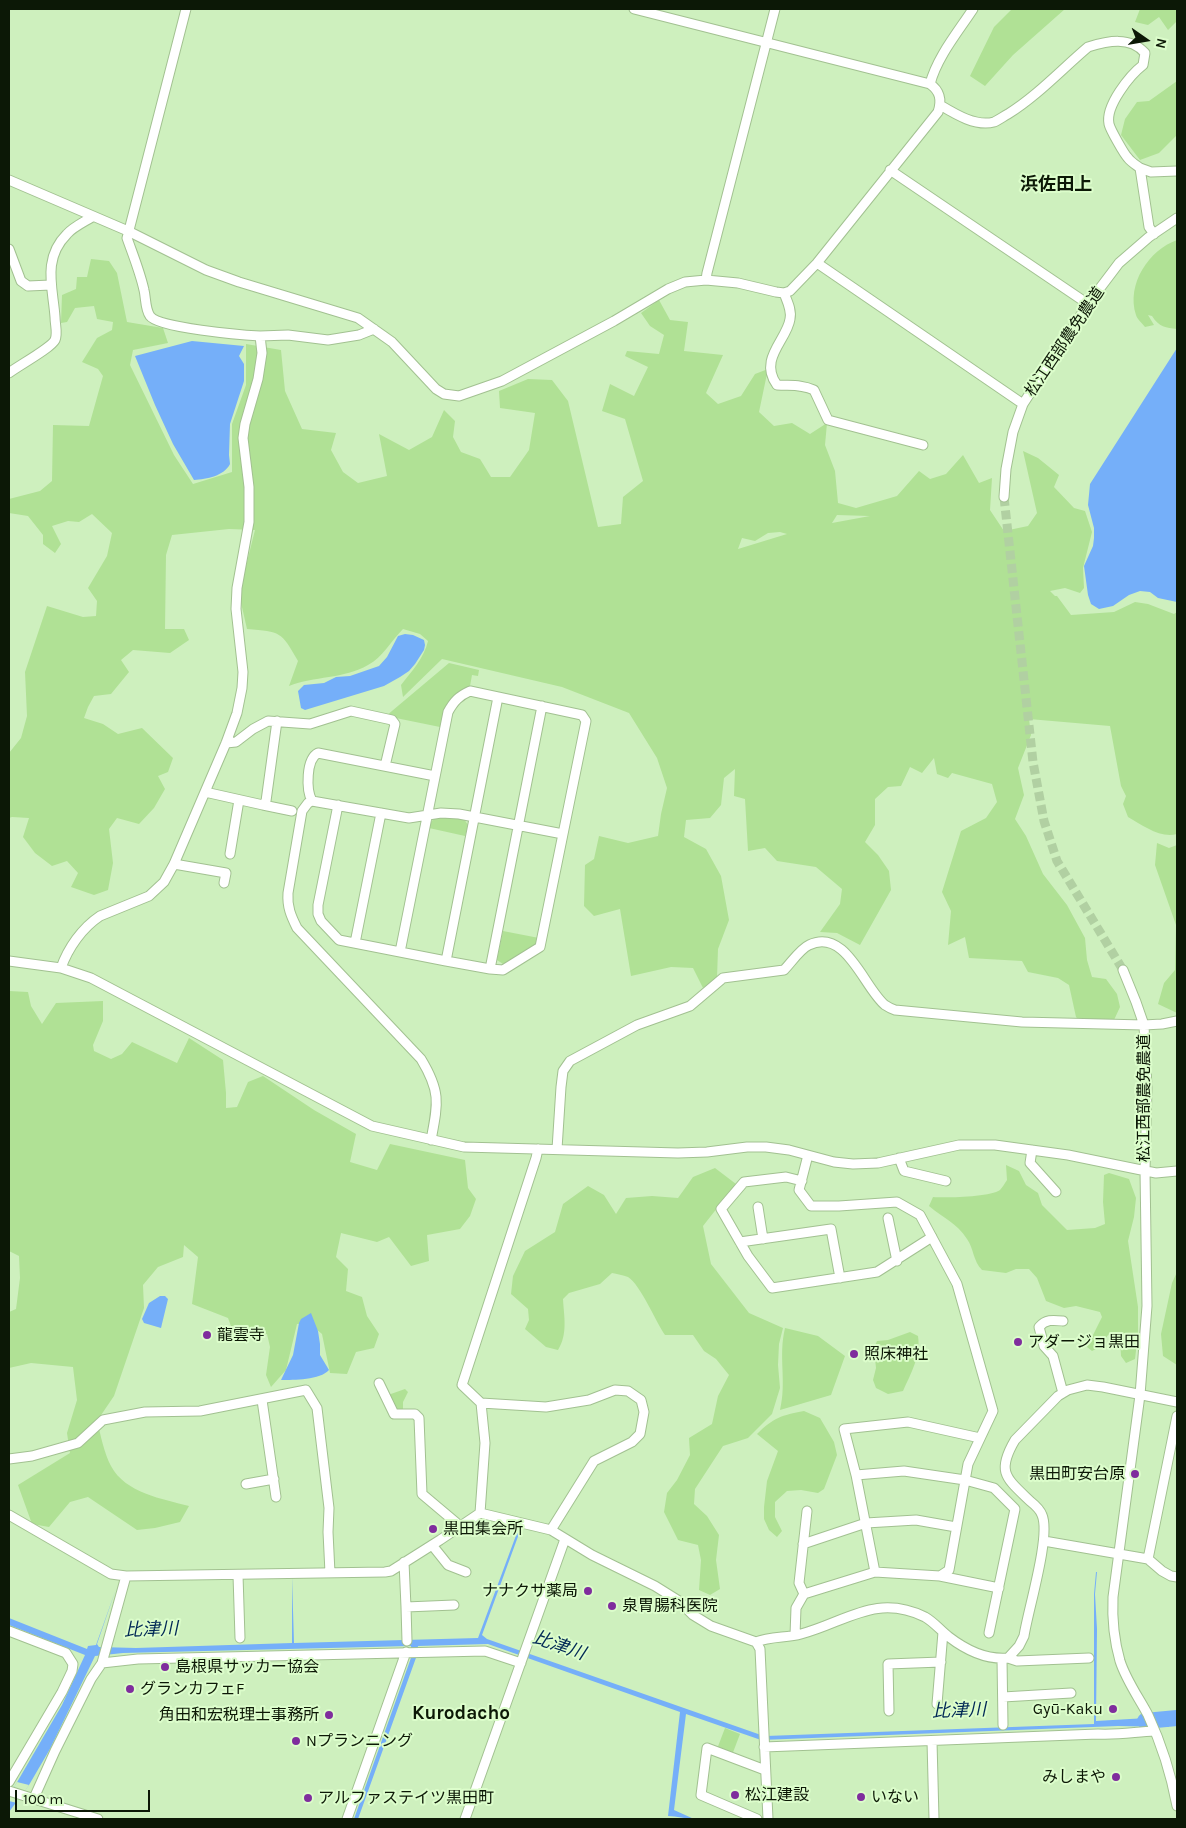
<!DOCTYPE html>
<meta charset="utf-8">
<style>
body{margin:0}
#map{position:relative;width:1186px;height:1828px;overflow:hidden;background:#cef0be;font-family:Karla,sans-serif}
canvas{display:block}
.frame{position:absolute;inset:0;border:10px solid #0c1806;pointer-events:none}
.north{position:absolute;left:1121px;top:15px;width:50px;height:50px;-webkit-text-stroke:4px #dcfdcb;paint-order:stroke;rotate:103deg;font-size:14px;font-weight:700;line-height:20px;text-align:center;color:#0c1806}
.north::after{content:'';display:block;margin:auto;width:18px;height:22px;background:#0c1806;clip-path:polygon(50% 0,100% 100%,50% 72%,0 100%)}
.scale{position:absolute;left:15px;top:1790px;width:135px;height:22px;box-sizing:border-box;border:2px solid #0c1806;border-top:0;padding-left:6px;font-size:15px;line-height:18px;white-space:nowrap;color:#0c1806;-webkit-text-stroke:4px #dcfdcb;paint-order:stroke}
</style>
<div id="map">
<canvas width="1186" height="1828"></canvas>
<div class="frame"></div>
<div class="north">N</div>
<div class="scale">100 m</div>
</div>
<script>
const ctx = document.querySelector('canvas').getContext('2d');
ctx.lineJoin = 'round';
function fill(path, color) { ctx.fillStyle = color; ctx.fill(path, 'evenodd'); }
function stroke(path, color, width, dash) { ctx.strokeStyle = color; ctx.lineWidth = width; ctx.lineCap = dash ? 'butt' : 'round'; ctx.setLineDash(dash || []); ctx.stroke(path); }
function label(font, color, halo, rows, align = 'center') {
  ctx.font = font + ' Karla,"Noto Sans JP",sans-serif'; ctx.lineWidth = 4; ctx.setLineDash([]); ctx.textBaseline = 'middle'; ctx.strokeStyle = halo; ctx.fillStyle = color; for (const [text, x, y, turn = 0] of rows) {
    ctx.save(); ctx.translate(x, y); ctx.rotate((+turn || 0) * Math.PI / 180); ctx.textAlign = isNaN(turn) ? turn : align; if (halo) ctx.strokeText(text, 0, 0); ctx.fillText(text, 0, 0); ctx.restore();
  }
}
fill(new Path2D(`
 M1012,9H1065L1013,55L985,86L970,76L994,27Z
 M1140,9H1177V21L1168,30L1159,17L1148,25L1135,22Z
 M1177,81V135L1159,153L1140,160L1121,135L1125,119L1137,102L1149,101Z
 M1177,240V329C1166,328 1159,327 1152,316L1148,315L1154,325L1145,327C1142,323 1137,319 1136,315C1126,284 1149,250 1177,240Z
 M91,259L109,261L117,273L127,322L163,328L168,343L133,350L130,365L174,455L193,484L232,472V424L246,385V344L281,350L285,391L302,429L336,433L331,450L343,472L358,483L387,476L379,434L409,450L432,437L444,410L455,421L453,437L461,452L480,459L491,477H510L529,450L535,413L500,408L499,391L528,379L552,380L568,401L598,527L621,524L623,497L643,481L625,419L602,411L610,384L634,396L648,367L625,356L627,351L659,354L664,335L650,326L641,313L659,300L670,320L688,322L684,351L723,355L706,393L718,404L741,396L755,374L768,369L759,412L774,426L792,423L810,434L827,423L825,445L835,471L838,503L856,508L897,496L919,471L930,479L946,474L963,455L979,483L992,478L990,510L1004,531L1028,526L1037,513L1023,451L1038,458L1059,475L1054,487L1074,508L1085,511L1092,532L1083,568L1084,588L1080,593L1065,588L1050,591L1055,596H1057L1071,615L1114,612L1135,602L1148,604L1174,614L1177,612V834C1161,839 1142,825 1128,817L1123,804L1126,796L1121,786L1110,726L1029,719L1031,735L1018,768L1024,795L1015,819L1026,836L1043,874L1067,905L1085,938L1087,960L1092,977L1106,979L1117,994L1120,1007L1114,1020L1081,1022L1076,1017L1069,985L1058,978L1028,972L1022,961L969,958L965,937L948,945L951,911L942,892L961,831L986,818L997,802L992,784L952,773L948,778L937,774L934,758L922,773L910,767L901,786L888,787L875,799V825L865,842L878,855L889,871L891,890L860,945L837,933L820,932L840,904L842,889L816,867L777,861L765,848L748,851L745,799L734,796L735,769L724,778L721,805L710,818L686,820L684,837L706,849L721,876L729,920L718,949L717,978L703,988L693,968L671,967L631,976L620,909L594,916L584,906L585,865L594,859L599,836L628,843L658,836L661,814L667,788L657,758L629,713L562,687L442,659L403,697L401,685C412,671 424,658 428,641L420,634L403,629C391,641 383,657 368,665C344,679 314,676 289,686L298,661C281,631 281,632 247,629L239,594L255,530L229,529L172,535L166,555L165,629H184L189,640L170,653L133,650L121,660L129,672L111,694L94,696L88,707L84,718L103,724L118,734L142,728L173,758L168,772L158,776L165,789L154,808L139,824L117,818L109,829L113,863L108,890L94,895L71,887L78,873L67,861L52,866L35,853L23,837L29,818L12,817L9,818V753L21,738L27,716L25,672L47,606L83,617L96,616L97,601L88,588L107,556L112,533L92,514L79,522L68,521L52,526L61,544L55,553L43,544V535L28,516L9,513V499L40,491L52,481L53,425L89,426L103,376L98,369L82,362L97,338L112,330L113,322L97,319L94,306L75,308L67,322L61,323L62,295L76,289L77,277H87ZM837,515L869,516H870L832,523ZM780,532L787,534L738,549L742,538L755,541L768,533Z
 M449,663L479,670L478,676L472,675L470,686C449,696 446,706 440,727L386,716Z
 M445,816L464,819L468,825L465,836L429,828C432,818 435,817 445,816Z
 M1157,843L1169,848L1177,845V1013L1158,1004L1164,983L1175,970L1176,925L1155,865Z
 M503,931L539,938L538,944L503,964L497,960Z
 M9,991L28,992L31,1006L42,1024L56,1003L103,1001V1021L93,1045L94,1051L111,1059L122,1054L132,1042L177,1063L189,1038L223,1060L226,1093V1108L237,1107L248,1082L263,1076L314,1110L356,1134L350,1162L377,1170L390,1144L465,1160L468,1188L476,1199L470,1216L460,1229L427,1235L429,1261L411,1266L389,1237L377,1242L341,1233L336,1257L348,1269L346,1291L362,1297L367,1316L379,1334L374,1348L356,1352L347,1374L330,1373L322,1334L309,1323L297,1324L286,1370L271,1387L266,1375L270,1347L267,1334L236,1340L228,1318L192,1304L198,1257L184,1245L183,1257L158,1267L143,1285L144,1308L114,1396L97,1421C101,1436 104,1453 111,1466C125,1493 163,1499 189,1506L180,1522L155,1528L137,1530L88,1497L70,1502L49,1527L32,1524L18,1485L70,1453L67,1433L77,1400L73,1367L31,1363L9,1368V1312L16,1309L20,1278L19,1256L9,1251Z
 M1006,1165L1019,1171L1026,1185L1038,1193L1042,1205L1067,1230L1095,1228L1105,1224L1103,1202L1104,1175L1109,1173L1129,1179L1136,1198L1134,1217L1128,1241L1138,1307V1334L1135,1359L1126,1363L1121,1356L1120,1339L1108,1335L1100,1347L1092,1351L1087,1347L1102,1317L1100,1312L1076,1306L1064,1308L1046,1301L1037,1278L1029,1269H1016L1006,1273L982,1270C973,1261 974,1249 967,1239C957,1223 943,1218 929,1206L933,1197C946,1198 990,1197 1000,1190C1002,1188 1005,1183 1007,1180Z
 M715,1168L736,1184L703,1226L711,1264L749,1313L783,1328L779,1344L778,1365L780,1388L772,1414L748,1438L723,1446L695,1489L694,1504L707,1516L719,1535L716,1560L720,1589L710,1595L699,1590L701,1560L698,1545L678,1540L664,1512L667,1493L677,1480L690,1455L689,1438L712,1424L718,1396L729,1375L716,1359L704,1351L693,1335H665C656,1322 640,1284 628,1277C623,1275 617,1274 612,1273L600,1284L569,1293L563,1299C564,1317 568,1334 558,1350L546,1347L525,1329L529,1320L528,1309L511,1294L513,1276L525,1251L555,1232L563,1204L588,1186L604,1195L616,1214L626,1198L652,1196L678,1198L693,1177Z
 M1177,1272V1365L1163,1356L1161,1334L1172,1283Z
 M785,1328L818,1336L845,1356L831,1395L780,1410C787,1381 778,1357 785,1328Z
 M910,1332L918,1336C921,1356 911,1373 903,1391L888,1394L876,1388L873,1380L876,1368L874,1348L877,1341L888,1340Z
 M405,1389L408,1392L403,1402V1411C393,1410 392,1403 388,1395Z
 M804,1411L820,1418L834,1442L837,1455L824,1489L818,1493L801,1490L787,1491L775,1502V1517L782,1531L777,1537L769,1530L764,1519V1507L767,1481L778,1451L757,1434C773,1418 782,1415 804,1411Z
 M725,1728L740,1734L732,1755L717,1749Z`), '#b0e195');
fill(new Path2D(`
 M192,341L244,346L239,356L244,364V381L230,424L229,455L230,464C224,476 207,479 194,480L173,444L155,405L135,356Z
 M1177,348V602L1158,598L1150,592L1140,591L1129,595L1113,606L1099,609L1091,604L1088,595L1084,566L1093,546L1094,538V528L1088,505L1090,484Z
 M405,634L413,635L424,640L425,645L424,650L415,664L409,671L400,677L384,686L305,710L301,708L298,691L304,685L324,683L336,677L350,676L379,666L387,657L398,636Z
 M160,1296H165L168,1299L161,1328L144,1323L142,1319L149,1303Z
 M311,1313L318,1331L320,1344V1355L329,1370C320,1380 294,1380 281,1380L293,1355L299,1323L301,1319Z
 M518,1530L520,1531L482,1635L487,1639L761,1735L766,1736L1094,1724V1594L1096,1572H1097L1095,1594L1097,1629L1096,1721L1164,1717L1169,1727L1118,1726L761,1740L686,1714L674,1810L694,1819C685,1819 677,1816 668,1816L680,1712L488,1644L418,1646L417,1655L358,1819H354L412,1655L411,1646L123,1653L95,1656L50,1749L29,1785L9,1812V1796L62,1705L85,1655L9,1625V1618L87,1649L88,1646L96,1645L116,1589L97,1644L99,1647L136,1648L292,1643V1577L294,1643L478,1638Z`), '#75aff9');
fill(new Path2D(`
 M17,1782L29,1785L17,1803L9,1801V1796Z`), '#cef0be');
stroke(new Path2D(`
 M1145,1721L1177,1718`), '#75aff9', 16);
stroke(new Path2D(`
 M1004,497L1033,762L1044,821L1057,861L1123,970`), '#b1d0a2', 9, [9, 4.5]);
const minor = new Path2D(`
 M186,9L127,238C133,255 140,272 144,290C146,298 145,309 150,316C158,328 242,335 260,336
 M930,84C937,57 958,32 973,9
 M940,105C955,114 976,127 994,122C999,120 1004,116 1008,114C1037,96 1062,69 1088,47C1108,41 1130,36 1145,53L1143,65C1130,75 1105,106 1109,124C1110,129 1124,154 1128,158C1131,162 1136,165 1140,168L1149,227L1154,234
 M1140,168L1151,172L1177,171
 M890,170L1088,304
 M9,180L128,231L206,270L239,282L358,318L392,342L436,389L444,394L459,396L502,381L614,321L668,289L685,282L706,280L738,283L776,292L784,293L790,291L817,263L938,112C942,100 940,91 930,84L634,9
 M9,249L21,281L28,286L51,285
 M817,263L1023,404
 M706,280L707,273L775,9
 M784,293C787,301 792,310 790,319C787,340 758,359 777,385C790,386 801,384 814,390L828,420L923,445
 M9,373C18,366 51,348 55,340C58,333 55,325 55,317C53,288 42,259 67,234C73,227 84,222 92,217
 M1004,497L1006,469L1013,432L1023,404L1088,304L1119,263L1149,237L1177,218
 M226,743L236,742L253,729L268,721L310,724L351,711L392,720L395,724L385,766
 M205,792L263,805L266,801L277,721
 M312,801C306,790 306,759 318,753L435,776
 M263,805L292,811
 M338,805L318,905V914L321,921L339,940L446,961
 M230,854L239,800
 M174,864L226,873L224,883
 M355,943L381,813
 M400,952L448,712C454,701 459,696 470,691L582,715L586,721L563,834
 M9,961L61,968L91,978L372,1126L464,1147L678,1153L707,1152L747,1147H766L789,1150L834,1162L853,1164L878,1163L959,1145H995L1068,1155L1156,1173L1177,1171
 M61,968C68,948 82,928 100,916L149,896L164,882L174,864L226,743L237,713L242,688L243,672L236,609L237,588L249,522V487L243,438L245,424L258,379L262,353L260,336L288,335L328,340L359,335L374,329
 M490,969L446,961L498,697
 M1123,970L1136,1002L1144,1025L1147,1088L1145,1171L1147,1306L1140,1395L1113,1597C1112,1619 1114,1640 1120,1661C1126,1680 1139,1698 1148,1715C1162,1745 1171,1774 1177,1806
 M431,1140C438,1103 441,1092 421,1059L297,928C291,916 287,907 288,893L302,811L308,803L312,801L409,818L441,813L459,814L563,834L540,947L503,970L490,969L542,706
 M557,1149L561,1087L563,1071L570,1061L637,1025L690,1006L723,978L784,970C791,963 800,949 809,945C846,927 864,988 885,1005C888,1007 892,1009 895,1010L1022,1022L1144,1025L1162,1024L1177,1021
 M1032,1150L1030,1163L1056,1192
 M899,1158L904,1171L946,1181
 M802,1181L786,1177L744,1182L721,1209L748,1256L772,1288L877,1272L932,1237
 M758,1207L763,1239
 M888,1218L897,1261
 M740,1242L831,1229L840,1278
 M379,1383L394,1414H415L419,1418L422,1494L460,1526
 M1063,1393L1053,1356L1044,1346L1039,1327C1046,1319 1053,1320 1063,1321
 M262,1400L276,1497
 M481,1403L546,1407L589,1400L615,1390L628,1391L641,1400L644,1412L640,1434L632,1442L594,1461L551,1530
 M9,1459L32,1456L78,1443L103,1420L145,1412L200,1411L306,1390L317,1408L329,1508L328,1532L330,1573
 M856,1475L904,1471L965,1480L994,1488L1015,1509L989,1633
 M246,1484L274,1479
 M480,1513L485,1443L481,1403L462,1385L536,1158L538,1149
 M9,1515L111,1574L126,1576L385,1572L391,1571L440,1540L480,1513L551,1530L592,1555L655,1586L679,1601L693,1615L711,1626L756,1642L760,1649L768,1819
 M1044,1541L1148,1559L1162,1571L1171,1576L1177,1577
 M803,1544L866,1523L916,1520L956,1527
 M432,1545L448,1565L466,1572
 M1148,1559L1177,1416
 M404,1562L406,1607L454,1605
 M875,1572L856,1475L844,1429L908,1422L980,1438
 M238,1575L240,1638
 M940,1576L999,1588
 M804,1594L799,1583L807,1511
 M406,1607L407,1641
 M9,1631L66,1653L73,1664L72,1671L62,1692L9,1782
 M795,1635L796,1608L804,1594L875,1572L940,1576L949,1570L968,1464L993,1411L957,1284L920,1215L897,1202L839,1206H811L799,1190L808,1155
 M756,1642C770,1636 787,1638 801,1634C846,1622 876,1593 925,1617C934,1622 941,1631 949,1637C966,1650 986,1660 1008,1658L1019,1646L1024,1636C1028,1610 1051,1536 1042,1515C1040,1509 1035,1505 1030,1501C1006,1478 996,1472 1015,1440L1058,1396L1068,1390L1087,1385L1103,1387L1177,1402
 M1008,1658L1017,1661L1089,1658
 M1002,1659L1003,1725
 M102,1663L138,1659L485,1651L521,1663
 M1003,1697L1071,1693
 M937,1704L943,1632
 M889,1711L888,1664L941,1662
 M932,1741L934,1819
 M764,1747L1098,1734C1120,1735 1134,1732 1155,1731
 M9,1791L98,1819
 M34,1798L55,1751L91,1679L102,1663L126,1576
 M347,1819L406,1652
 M465,1819L565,1539
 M757,1819L701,1795L707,1748L765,1770`);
stroke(minor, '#a2c191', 11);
stroke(minor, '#fff', 9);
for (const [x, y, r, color] of [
 [207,1335,5,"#7f2d9d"],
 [1018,1342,5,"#7f2d9d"],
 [854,1354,5,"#7f2d9d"],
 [1135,1474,5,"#7f2d9d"],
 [433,1529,5,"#7f2d9d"],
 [588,1591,5,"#7f2d9d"],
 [612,1606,5,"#7f2d9d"],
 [165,1667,5,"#7f2d9d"],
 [130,1689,5,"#7f2d9d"],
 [1113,1709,5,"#7f2d9d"],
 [329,1715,5,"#7f2d9d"],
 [296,1741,5,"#7f2d9d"],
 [1116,1777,5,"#7f2d9d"],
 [735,1795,5,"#7f2d9d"],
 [861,1797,5,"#7f2d9d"],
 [308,1798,5,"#7f2d9d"]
]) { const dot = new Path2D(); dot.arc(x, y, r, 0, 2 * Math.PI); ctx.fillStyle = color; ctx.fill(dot); stroke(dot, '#dcfdcb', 2); }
label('16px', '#0c1806', '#dcfdcb', [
 ["松江西部農免農道",1065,342,-56],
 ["松江西部農免農道",1144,1098,-90]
]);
label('16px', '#0c1806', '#dcfdcb', [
 ["龍雲寺",217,1335],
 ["アダージョ黒田",1028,1342],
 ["照床神社",864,1354],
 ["黒田町安台原",1125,1474,"right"],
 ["黒田集会所",443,1529],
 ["ナナクサ薬局",578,1591,"right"],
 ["泉胃腸科医院",622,1606],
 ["島根県サッカー協会",175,1667],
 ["グランカフェF",140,1689],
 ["Gyū-Kaku",1103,1709,"right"],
 ["角田和宏税理士事務所",319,1715,"right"],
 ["Nプランニング",306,1741],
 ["みしまや",1106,1777,"right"],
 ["松江建設",745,1795],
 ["いない",871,1797],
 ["アルファステイツ黒田町",318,1798]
], 'left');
label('bold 18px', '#0c1806', '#dcfdcb', [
 ["浜佐田上",1056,185]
]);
label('italic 18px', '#002855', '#dcfdcb', [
 ["比津川",151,1630,-2],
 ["比津川",559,1646,19],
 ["比津川",959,1711,-2]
]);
label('bold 19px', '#0c1806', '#dcfdcb', [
 ["Kurodacho",461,1714]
]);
</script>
